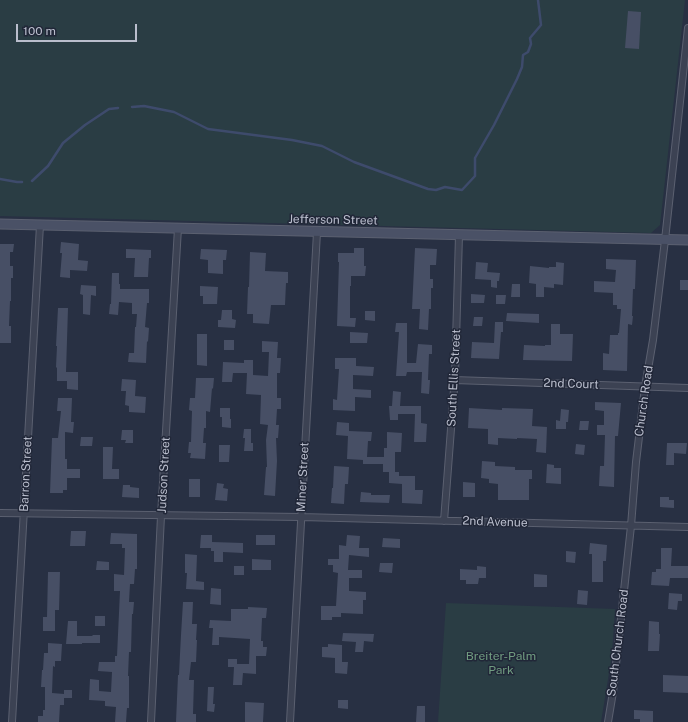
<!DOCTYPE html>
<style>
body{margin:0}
#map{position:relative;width:688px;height:722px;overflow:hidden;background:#283043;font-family:"Public Sans",sans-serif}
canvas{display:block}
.scale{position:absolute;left:16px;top:24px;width:121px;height:18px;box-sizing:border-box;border:2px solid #babecd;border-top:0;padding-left:5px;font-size:12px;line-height:14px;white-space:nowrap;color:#babecd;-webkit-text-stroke:3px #212738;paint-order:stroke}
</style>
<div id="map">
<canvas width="688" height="722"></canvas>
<div class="scale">100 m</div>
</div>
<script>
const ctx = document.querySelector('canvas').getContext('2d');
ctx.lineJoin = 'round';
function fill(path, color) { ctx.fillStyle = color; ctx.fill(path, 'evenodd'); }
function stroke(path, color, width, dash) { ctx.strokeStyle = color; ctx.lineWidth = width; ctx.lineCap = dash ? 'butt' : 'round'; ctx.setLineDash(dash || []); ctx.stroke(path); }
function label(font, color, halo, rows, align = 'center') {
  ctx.font = font + ' "Public Sans",sans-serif'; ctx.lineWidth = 3; ctx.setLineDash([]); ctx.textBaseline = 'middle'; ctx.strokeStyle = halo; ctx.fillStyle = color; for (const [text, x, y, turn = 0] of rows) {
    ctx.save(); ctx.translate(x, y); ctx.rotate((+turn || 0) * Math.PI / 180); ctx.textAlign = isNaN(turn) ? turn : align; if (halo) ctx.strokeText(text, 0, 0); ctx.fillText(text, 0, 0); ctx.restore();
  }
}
fill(new Path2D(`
 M0,0H685L660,225L651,233L0,216Z
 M446,603L615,609L612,655L601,722H438Z`), '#2a3d44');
stroke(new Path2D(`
 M132,107L144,106L174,112L208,129L292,140L322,146L354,162L428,189L436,190L445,187L462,190L475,176V158L494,125L517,79L522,67L523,55L528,52L531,44L530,38L541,25L538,0
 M0,179L17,182H22
 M32,181L48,166L63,143L85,125L109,109L118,108`), '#3e4b6c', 2.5);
fill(new Path2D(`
 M628,11L641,12L639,49L625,48Z
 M61,242L79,244L78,260L88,261L87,271L70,270V278L60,277L62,253H60Z
 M0,244H14L13,252H10V266H13V278H11V301H10L9,326H11V343H0Z
 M354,248H364V266H366L365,276H351V286H350V318H356L355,327L337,326L339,262H338V253H354Z
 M415,248L437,249L436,265H430V279H433V288H431V309H429L428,330L419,329L420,309H412Z
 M126,249L151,250V258H149L148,277H134L135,258H126Z
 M201,249L227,250L226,260H223V274L208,273V260L200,259Z
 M250,252L266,253L265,271L288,272V283H286L285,305H271L269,324L253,323V314H247L248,287H249Z
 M606,259L636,260L635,289H633L632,316H633L632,325L628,324L627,371L603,370V353L609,354L610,335H618V333H619L621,309H617V305H613V293L594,292V281L615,282L616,270L606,269Z
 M476,262L488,263L487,272L500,273L499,281H497V288L491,287V280L475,279Z
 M556,262L564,263L563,285L554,284V288L544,287V297H536V284L529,283L530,266L549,268V267H556Z
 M112,273H119V284H120V289H149V303H147L145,327L149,328L148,342L147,341L146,363L128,362L129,353H134L135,327H136L137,314H132V303L119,302L118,315L109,314L110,304H111Z
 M680,280H688V290H680Z
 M512,284H520V297H511Z
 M81,285L96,286V296L91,295L90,315L83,314V295L80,294Z
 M200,286L218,287L217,304H203V296H200Z
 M471,294L485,295L484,303H471Z
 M496,295H506L505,304H496Z
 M58,308H68L66,372H78V390L67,389V381H57V368L56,367L57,346H56Z
 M222,310H232V319L236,320L235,328L218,327V320H221Z
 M365,311H375V321L365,320Z
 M507,313L539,314V323L506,321Z
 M474,317H483L482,326H473Z
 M495,322H503V332H501L499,359L471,358L472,342L494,343Z
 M396,323H407V363H416L418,344L432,345V354H429L428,380H430L429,394L421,393L422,372H407L406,376H396L399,332H395Z
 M551,324H560V334H573L572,361L523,360L524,345L545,346V345H551Z
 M350,332L368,333L367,343H350Z
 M197,334H207V366L197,365Z
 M224,340H234V350H224Z
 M262,341L278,342L277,358H281L280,373H277V398H281V409H277L276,425H279L278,438H276L277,461L275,496L264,495L266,467H267L266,440L268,425L260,424L261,395L246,394L247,373H233L232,382H222L223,362L244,363V360H253V375L268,376L269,352H262Z
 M335,358H356V366L374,367L373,376L353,375V389L371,390V398L355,397V411L333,410V399L337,400L339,369H335Z
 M196,378H214L213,389L212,388L210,412L206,411V428H204L203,443H206L205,459L190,458L191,453H188L189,442H191L192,411L189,410L190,398H195Z
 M122,379L136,380L135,396L146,397L145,413L129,412V406L125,405L126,391H121Z
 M393,391L401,392L400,406H421V423L427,424L426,442H414L415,414H398V420H390L389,406H392Z
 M58,398H72L71,422H74L73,433L65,432V459H67V469H80V478H67V490H63V493H50L52,438H58L61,411H57Z
 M595,402L621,403L618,436H615L614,487L599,486L600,466H604L605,435H597V425H604V411L595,410Z
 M220,408H230V419H231V428L222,427V417H220Z
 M469,408L502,410V408L533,409L532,426L547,427L546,453L536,452L537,439L517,438V439L498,438V445L488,444V429L468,428Z
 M561,409L569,410L568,422H566V429H556V420L560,421Z
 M580,421H589L588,430H579Z
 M337,422L349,423V431L372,432L371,441H368L367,457H384V448H387V432L402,433L401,452H395V472H399V476H415V490H423L422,504L402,503V484L389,483V472H383V464H363V460L347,459L348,436L336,435Z
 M244,429H251V443H253V451H244L245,438H243Z
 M122,430H133V443H125L126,440H121Z
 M81,437H93L92,446H80Z
 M667,443H687L686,454L674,453V465H666Z
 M576,444L585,445L584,455L575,454Z
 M219,445H230L229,462H219Z
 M103,447H113L112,469H119V479H103Z
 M482,461L495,462V466L515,467V470H532V479H529V500H498V484L489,483V479L481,478Z
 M547,464L554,465V468H561V484L546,483Z
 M334,466L349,467L348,484H345L344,504L331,503L332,488H333Z
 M189,479H200V497H189Z
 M463,482L475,483V497H463Z
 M217,483L224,484L223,488L228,489L227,501L215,500Z
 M123,485H130V487L139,488V498L122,497Z
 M361,492L371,493V495H390L389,503L360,502Z
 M660,497H669V500H674V508L660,507Z
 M71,531H86L85,546H70Z
 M111,533L137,534V569H135L134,584H130L129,602H134L133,614H132L131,652H129L128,676H129V708H127L126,722H115L116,707L105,706V701L89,700L90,679L99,680V691L111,692L112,672L98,671L99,662H115V656H117L120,591H114V574L124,575L125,548H122V544H110Z
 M201,535H212V542L243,543V553L223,552V562H214V551H211V548H200Z
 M256,535H275V545H256Z
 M347,535L360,536L359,548H369V557L349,555L348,570H362V578H349V591L366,592V600H363V614L341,613V617H332V620H321V606H336L338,573L333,572V565H328V559H339V545L346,546Z
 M383,538L400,539V548L382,547Z
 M590,543L607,545L606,561H603V582H592V554H589Z
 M661,548H672L671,566H688V578H670L669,586L651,585L652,572H656V569H661Z
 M566,551L576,552L575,563L566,562Z
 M185,554L197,555L196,581L204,582V590L186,589L187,573H185Z
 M252,559L271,560V570H252Z
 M97,561L109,562V570H96Z
 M380,563H393L392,573L379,572Z
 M234,566H244V575H234Z
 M477,566L486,567V578H479L478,584H466V580H460V569L477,570Z
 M48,572H60L59,610H55V631H43V617H47Z
 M534,574L547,575V587H534Z
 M211,588L221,589V605L210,604Z
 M578,590L588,591L587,605L577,604Z
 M669,593L682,594V601H678L677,610L668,609Z
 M183,602H193L192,624H197L196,640H197L196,662H191L189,680H194L193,714H196V722H176L178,675H179L180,654L181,635Z
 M248,607L267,608L266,618H262L261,641H263V647H267L266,656H256V674L243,673L242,685H233L234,667H228V659H237V664H249L250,639L219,637V645H212L213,628H209L210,620L231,621V609H248Z
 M95,616H105V626H95Z
 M68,621H77V636H92L93,635H100V643H82V644H66Z
 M649,621L659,622V634H660L659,651H648Z
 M343,633L374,634L373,642L364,641L363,652H355L356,642L342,641Z
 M48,643L62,644L61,661H55V667L53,666L52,693L64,694V690H72V698H64V705H60L59,722H38V716H43V710H45V687H41L42,670H43L44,653H48Z
 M328,644L342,645V662H348L347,674L335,673V658L322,657V647H328Z
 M663,675L688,676V693L663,692Z
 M208,687H214L213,704H215L214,712L207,711Z
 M338,700H348V709L338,708Z
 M245,702L264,703L263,722H245Z
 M417,706H425V722H416Z
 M634,710L653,711V722H640V719H634Z`), '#474f65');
const street = new Path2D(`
 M454,380L688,388
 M0,513L301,517L688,527
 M444,521L455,376L459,235
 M12,722L40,225
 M151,722L161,516L178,228
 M290,722L317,232
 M608,722L613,692L631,526L636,462L645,387L653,340L665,240L688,28`);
const secondary = new Path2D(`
 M0,224L688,240`);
stroke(street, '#5b6070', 8);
stroke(secondary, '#5b6070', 11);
stroke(street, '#3c4253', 6);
stroke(secondary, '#4a5166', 9);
label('12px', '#babecd', '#212738', [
 ["Jefferson Street",333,220,1],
 ["South Ellis Street",454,378,-87],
 ["2nd Court",571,384,2],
 ["Church Road",644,401,-82],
 ["Barron Street",26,474,-87],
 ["Judson Street",164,475,-87],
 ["Miner Street",303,477,-87],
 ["2nd Avenue",495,522,2],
 ["South Church Road",618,643,-83]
]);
label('12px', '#719d81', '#212738', [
 ["Breiter-Palm",501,656],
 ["Park",501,670]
]);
</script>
